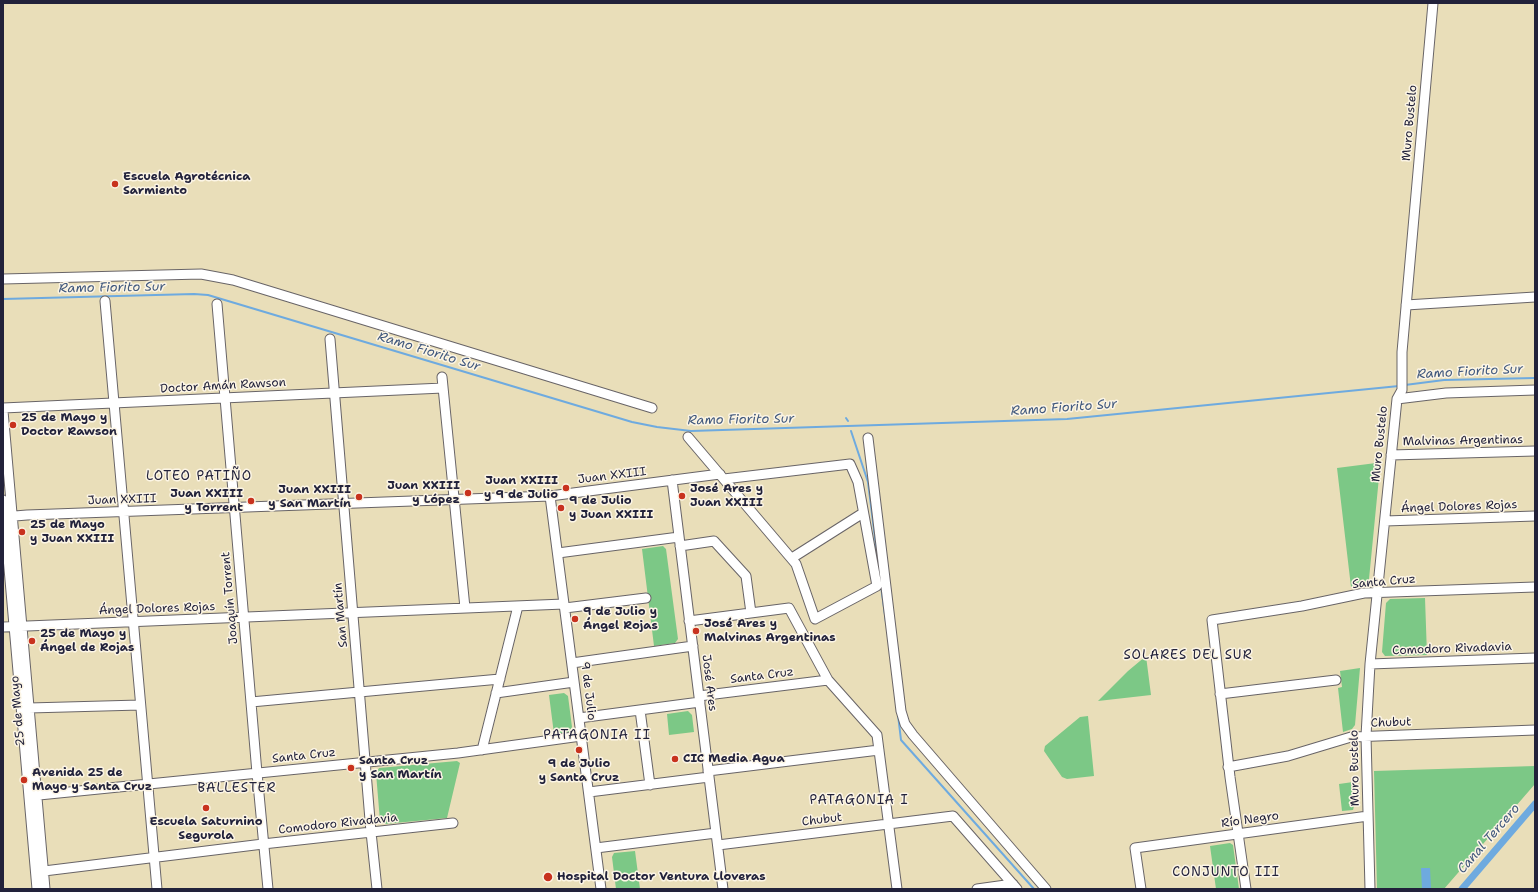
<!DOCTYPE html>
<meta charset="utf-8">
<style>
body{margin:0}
#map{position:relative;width:1538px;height:892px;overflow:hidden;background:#e9deb9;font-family:"Shantell Sans",sans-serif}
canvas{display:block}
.frame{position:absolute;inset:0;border:4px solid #22223b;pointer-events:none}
</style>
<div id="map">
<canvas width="1538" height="892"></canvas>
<div class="frame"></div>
</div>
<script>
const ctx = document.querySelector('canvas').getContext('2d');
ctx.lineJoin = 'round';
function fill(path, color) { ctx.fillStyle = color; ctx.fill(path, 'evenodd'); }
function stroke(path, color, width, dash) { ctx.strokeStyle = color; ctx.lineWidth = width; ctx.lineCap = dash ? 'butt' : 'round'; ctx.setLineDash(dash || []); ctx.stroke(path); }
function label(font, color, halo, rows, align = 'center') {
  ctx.font = font + ' "Shantell Sans",sans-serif'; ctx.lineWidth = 3; ctx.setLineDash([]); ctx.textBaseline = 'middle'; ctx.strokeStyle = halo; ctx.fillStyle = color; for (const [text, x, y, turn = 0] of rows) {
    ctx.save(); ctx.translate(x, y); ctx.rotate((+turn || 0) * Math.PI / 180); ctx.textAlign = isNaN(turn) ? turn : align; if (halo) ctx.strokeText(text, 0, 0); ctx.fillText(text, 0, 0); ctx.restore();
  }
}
fill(new Path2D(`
 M1376,463L1380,467L1369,579L1365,584L1351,587L1337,468Z
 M663,546L666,549L678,639L675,643L654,646L642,549Z
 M1425,598L1427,655L1385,656L1382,652L1386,603L1390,599Z
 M1146,656L1151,695L1098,701L1128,671Z
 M1360,668L1355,725L1352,729L1343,732L1338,688L1342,687L1340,671Z
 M564,693L568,696L572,727L569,732L554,734L549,695Z
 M688,711L692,715L694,732L669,735L667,714Z
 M1088,716L1094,776L1067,779L1062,777L1044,751L1045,746L1080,717Z
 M457,761L460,763L447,818L385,824L380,821L376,773L379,768Z
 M1535,766V784L1444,889H1377L1374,771Z
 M1353,782L1354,806L1353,810L1342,811L1339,784Z
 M1230,843L1233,845L1239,889H1216L1210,846Z
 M635,851L640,889H616L612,857L614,853Z`), '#7cc886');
fill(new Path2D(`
 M1421,868H1430L1431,889H1422Z`), '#6eaadf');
stroke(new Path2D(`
 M3,299L194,294L208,295L632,422L657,427L691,431L1067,419L1399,386
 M1405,385L1444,380L1535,378
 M846,418L848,421
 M851,431L868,482L880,578
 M881,586L886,622
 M898,715L901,740L1034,889`), '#6eaadf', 2);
stroke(new Path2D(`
 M1462,889L1535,804`), '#6eaadf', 7);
const minor = new Path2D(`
 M3,279L201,274L233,280L652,408
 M105,301L157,889
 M217,304L257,773L268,889
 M1406,305L1535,297
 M330,339L371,832L377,889
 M442,377L465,608
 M1397,399L1446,393L1535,390
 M3,408L443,388
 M3,411L45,889
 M688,437L796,564L815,619L877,586L858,482L850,464L724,479
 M868,438L901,711L905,724L913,735L1046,889
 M1391,455L1535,451
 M672,480L723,889
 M550,496L601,889
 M3,500L37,889
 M3,517L27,515L550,496L720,474
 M1385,521L1535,516
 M680,546L714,541L746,576L751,613
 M558,553L679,537
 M792,558L863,513
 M565,608L646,598
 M689,621L789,608L828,680L877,735L897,889
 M3,627L564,604
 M572,663L693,646
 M1370,664L1535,658
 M496,693L574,682
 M1220,694L1336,680
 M699,696L828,680
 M251,702L500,679
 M29,708L140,705
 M640,710L650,785
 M579,718L700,702
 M482,750L518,606
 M1228,767L1288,756L1351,737L1535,730
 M708,771L879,750
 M589,792L709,777
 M29,796L458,753L581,736
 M718,845L953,816L1017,889
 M596,848L716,833
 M36,872L263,844L453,823
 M977,889L1013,884
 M1141,889L1135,848L1368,816
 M1246,889L1230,777L1212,620L1302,606L1364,593L1535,587
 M1370,889L1366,736L1370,664L1397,399L1402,390V352L1433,3`);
stroke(minor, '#686467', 11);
stroke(minor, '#fff', 9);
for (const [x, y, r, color] of [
 [115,184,4,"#c8321e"],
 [13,425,4,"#c8321e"],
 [566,488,4,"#c8321e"],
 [468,493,4,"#c8321e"],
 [682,496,4,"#c8321e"],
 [359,497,4,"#c8321e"],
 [251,501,4,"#c8321e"],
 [561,508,4,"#c8321e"],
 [22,532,4,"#c8321e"],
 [575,619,4,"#c8321e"],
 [696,631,4,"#c8321e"],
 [32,641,4,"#c8321e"],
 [579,750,4,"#c8321e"],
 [675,759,4,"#c8321e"],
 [351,768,4,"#c8321e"],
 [24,780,4,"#c8321e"],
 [206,808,4,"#c8321e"],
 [548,877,5,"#c8321e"]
]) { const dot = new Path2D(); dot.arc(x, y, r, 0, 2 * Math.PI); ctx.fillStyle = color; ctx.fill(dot); stroke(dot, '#fcf5e5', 1.5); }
label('12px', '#22223b', '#fcf5e5', [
 ["Muro Bustelo",1410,123,-85],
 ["Doctor Amán Rawson",223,386,-3],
 ["Malvinas Argentinas",1463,441,-1],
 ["Muro Bustelo",1380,444,-84],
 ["Juan XXIII",612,476,-7],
 ["Juan XXIII",122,500,-2],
 ["Ángel Dolores Rojas",1459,507,-2],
 ["Santa Cruz",1384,582,-5],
 ["Joaquín Torrent",230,598,-95],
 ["Ángel Dolores Rojas",157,609,-2],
 ["San Martín",341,615,-95],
 ["Comodoro Rivadavia",1452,649,-2],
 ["Santa Cruz",762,676,-7],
 ["José Ares",709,683,83],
 ["9 de Julio",588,691,83],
 ["25 de Mayo",18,711,-95],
 ["Chubut",1391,723,-2],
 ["Santa Cruz",304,756,-6],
 ["Muro Bustelo",1355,768,-91],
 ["Chubut",822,820,-7],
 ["Río Negro",1250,820,-8],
 ["Comodoro Rivadavia",338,824,-6]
]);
label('bold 12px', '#22223b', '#fcf5e5', [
 ["Escuela Agrotécnica",123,177],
 ["Sarmiento",123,191],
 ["25 de Mayo y",21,418],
 ["Doctor Rawson",21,432],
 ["Juan XXIII",558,481,"right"],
 ["y 9 de Julio",558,495,"right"],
 ["Juan XXIII",460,486,"right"],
 ["y López",460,500,"right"],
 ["José Ares y",690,489],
 ["Juan XXIII",690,503],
 ["Juan XXIII",351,490,"right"],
 ["y San Martín",351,504,"right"],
 ["Juan XXIII",243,494,"right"],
 ["y Torrent",243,508,"right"],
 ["9 de Julio",569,501],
 ["y Juan XXIII",569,515],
 ["25 de Mayo",30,525],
 ["y Juan XXIII",30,539],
 ["9 de Julio y",583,612],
 ["Ángel Rojas",583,626],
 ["José Ares y",704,624],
 ["Malvinas Argentinas",704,638],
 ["25 de Mayo y",40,634],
 ["Ángel de Rojas",40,648],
 ["CIC Media Agua",683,759],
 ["Santa Cruz",359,761],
 ["y San Martín",359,775],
 ["9 de Julio",579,764,"center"],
 ["y Santa Cruz",579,778,"center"],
 ["Avenida 25 de",32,773],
 ["Mayo y Santa Cruz",32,787],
 ["Escuela Saturnino",206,822,"center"],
 ["Segurola",206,836,"center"],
 ["Hospital Doctor Ventura Lloveras",557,877]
], 'left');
label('italic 13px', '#40587d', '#fcf5e5', [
 ["Ramo Fiorito Sur",112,288,-1],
 ["Ramo Fiorito Sur",429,352,17],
 ["Ramo Fiorito Sur",1470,372,-3],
 ["Ramo Fiorito Sur",1064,408,-4],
 ["Ramo Fiorito Sur",741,420,-1],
 ["Canal Tercero",1489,839,-49]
]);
ctx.letterSpacing = '1px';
label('13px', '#22223b', '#fcf5e5', [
 ["LOTEO PATIÑO",199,477],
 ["SOLARES DEL SUR",1188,656],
 ["PATAGONIA II",597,736],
 ["BALLESTER",237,789],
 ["PATAGONIA I",859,801],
 ["CONJUNTO III",1226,873]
]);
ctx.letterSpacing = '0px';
</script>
